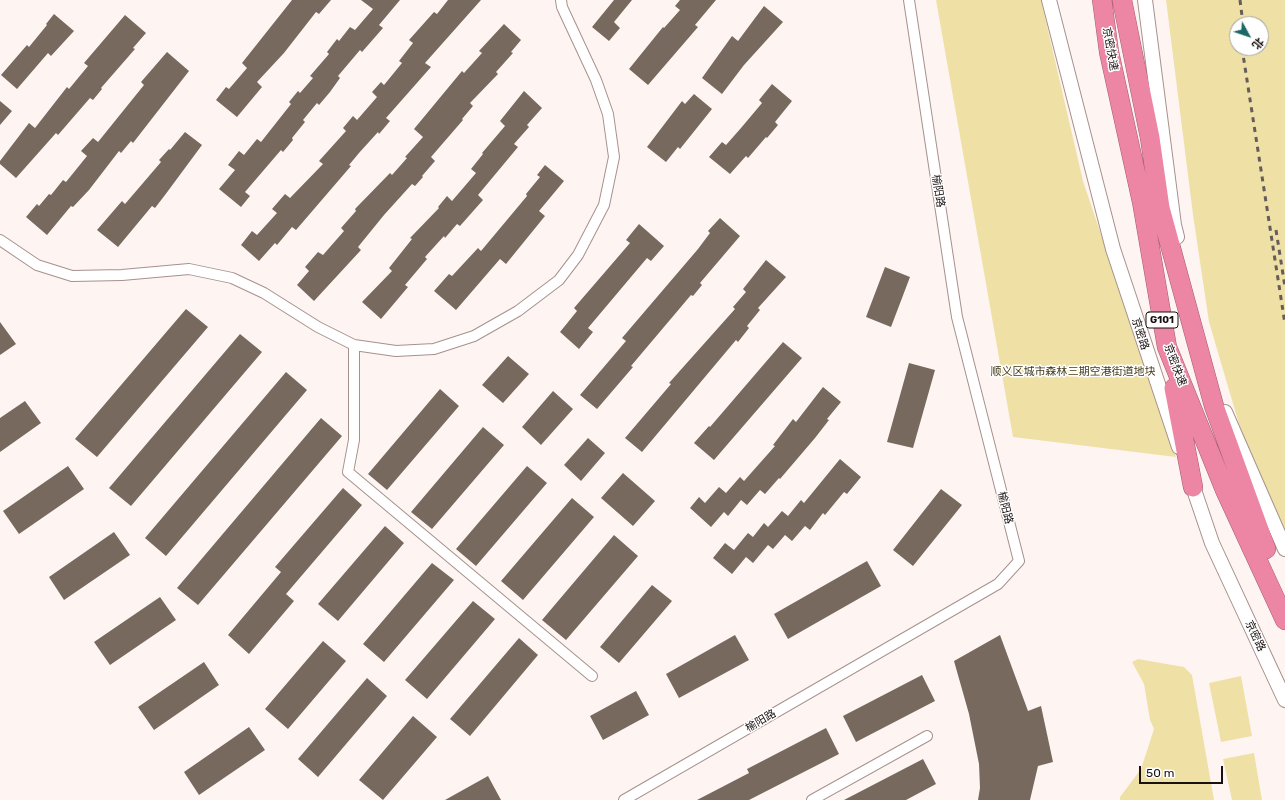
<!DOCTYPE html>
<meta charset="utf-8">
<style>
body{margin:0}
#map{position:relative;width:1285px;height:800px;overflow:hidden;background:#fef5f3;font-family:Rubik,"Noto Sans SC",sans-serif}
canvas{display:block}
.north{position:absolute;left:1229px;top:16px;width:40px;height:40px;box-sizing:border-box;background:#fff;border:1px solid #a3a09f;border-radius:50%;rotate:130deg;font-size:11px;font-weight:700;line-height:16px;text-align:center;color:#191110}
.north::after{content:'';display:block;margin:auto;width:14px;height:18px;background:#1c6864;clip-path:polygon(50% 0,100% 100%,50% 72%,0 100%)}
.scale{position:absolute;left:1139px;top:766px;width:84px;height:18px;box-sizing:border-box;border:2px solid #191110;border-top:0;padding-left:5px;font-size:12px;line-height:14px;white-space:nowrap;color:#191110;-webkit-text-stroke:3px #fff;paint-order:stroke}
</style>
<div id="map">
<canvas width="1285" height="800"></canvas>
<div class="north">北</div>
<div class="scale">50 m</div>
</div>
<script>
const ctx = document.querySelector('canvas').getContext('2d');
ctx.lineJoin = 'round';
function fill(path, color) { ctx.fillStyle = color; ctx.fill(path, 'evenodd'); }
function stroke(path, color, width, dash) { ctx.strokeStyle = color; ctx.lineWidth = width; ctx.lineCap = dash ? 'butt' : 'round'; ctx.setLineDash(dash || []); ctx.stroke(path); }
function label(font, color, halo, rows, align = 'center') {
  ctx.font = font + ' Rubik,"Noto Sans SC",sans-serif'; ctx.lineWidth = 3; ctx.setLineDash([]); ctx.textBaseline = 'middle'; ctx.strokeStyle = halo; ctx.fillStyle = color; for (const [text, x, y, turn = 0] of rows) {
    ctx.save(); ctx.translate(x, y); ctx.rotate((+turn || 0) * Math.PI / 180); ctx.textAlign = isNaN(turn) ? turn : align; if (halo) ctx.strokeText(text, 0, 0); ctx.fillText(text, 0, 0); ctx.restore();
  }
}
fill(new Path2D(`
 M936,0H1041L1083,181L1176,457L1013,437Z
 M1166,0H1285V549L1239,424L1209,322L1193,215ZM1237,24H1261V48H1237Z
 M1138,659L1184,667L1192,675L1214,800H1120V797L1141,769L1154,729L1150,720L1144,684L1132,662Z
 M1241,676L1252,736L1221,742L1209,683Z
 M1254,753L1262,800H1232L1223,759Z`), '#efe1a5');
fill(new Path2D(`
 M292,0H331L319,14L316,12L284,53L257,82L262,87L237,117L216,100L226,87L229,89L247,68L242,63Z
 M361,0H400L379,25L383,28L362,52L360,50L338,76L340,78L330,92L319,105L317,103L303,120L305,122L292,138L293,140L283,152L281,150L245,192L250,196L241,207L219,189L235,170L228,165L239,151L244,155L257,139L261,142L291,104L289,102L298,91L300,93L313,78L310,76L329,54L327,52L337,39L339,41L350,27L355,30L373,9Z
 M448,0H481L425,63L431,67L386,118L390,121L379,134L378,132L359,153L349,165L351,166L296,230L292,227L277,245L275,243L259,261L241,245L252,231L257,235L277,213L272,209L285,194L290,198L323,164L319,161L346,131L343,128L353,116L357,120L377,97L372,92L381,82L384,85L402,63L399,61L413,43L409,40L434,12L437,14Z
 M614,0H632L614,22L620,28L609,41L592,27Z
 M680,0H716L695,25L698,27L648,85L629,69L663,27L664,28L680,10L675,6Z
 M764,6L783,22L744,65L722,94L702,78L732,36L738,41Z
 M54,14L74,31L51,56L48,53L17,89L1,75L27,45L29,47L47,25L46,24Z
 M125,15L146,33L133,48L135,49L101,88L102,89L93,100L90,98L58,135L56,133L16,178L0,164V161L29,123L35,128L67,87L69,89L88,66L84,63Z
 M504,24L521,40L511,52L513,53L496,72L498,74L470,103L473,106L462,119L463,120L431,157L435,161L422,176L423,177L415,186L412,184L384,215L358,247L361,250L314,301L297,285L309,271L305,267L318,252L323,255L344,231L341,228L356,211L355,209L390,173L392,175L407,158L405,157L423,137L414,129L462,71L464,73L482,53L479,51Z
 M167,52L189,71L133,143L131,141L121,153L119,151L89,190L73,207L71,206L47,235L26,217L37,204L39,206L49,194L51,195L63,180L66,182L87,156L81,151L93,138L98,142L144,85L141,82Z
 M772,84L792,101L775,122L778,125L767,138L766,137L748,158L746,156L730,174L709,157L722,142L726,145L741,128L762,103L759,100Z
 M524,91L542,108L527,125L529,127L514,144L518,147L478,195L483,200L460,226L457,224L445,238L444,236L425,257L427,259L405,285L408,287L381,319L362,302L392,271L389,268L412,239L410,238L439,208L438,207L447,196L452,201L476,173L471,169L483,154L482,153L505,126L500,121Z
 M694,94L712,109L680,149L678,147L666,162L647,147L682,101L685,104Z
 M0,101L12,111L0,125Z
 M185,132L202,145L165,195L155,208L152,206L118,247L97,230L122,201L125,204L161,162L159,160L169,149L170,150Z
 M545,165L564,181L539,211L545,216L506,264L500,259L456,310L434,291L449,274L452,276L478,248L481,251L527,196L526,194L540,177L537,175Z
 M720,218L740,236L700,283L702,285L693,296L691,295L631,366L633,367L597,409L580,395L626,341L622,338L698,249L710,233L708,231Z
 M639,224L664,246L651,261L647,258L588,328L593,332L579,349L560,332L577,311L574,308L630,243L626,240Z
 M766,260L786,277L758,308L760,310L747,326L749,328L738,342L736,340L642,452L625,438L671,384L669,383L735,309L733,307L746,292L743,289Z
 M885,267L910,277L891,327L866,317Z
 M186,309L208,327L97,457L75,439Z
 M0,322L16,344L0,355Z
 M240,334L262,352L131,506L109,488Z
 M783,342L802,358L714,460L694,443L709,426L710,427Z
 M508,356L529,374L503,403L482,385Z
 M909,363L935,370L913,448L887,442Z
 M286,372L307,390L166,556L145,538Z
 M823,387L841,402L827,419L829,420L815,438L780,479L779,478L765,494L760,490L747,505L741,500L728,516L724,512L711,527L690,508L699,497L705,503L719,487L726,493L740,477L744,481L775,446L773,445L793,419L796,422Z
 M440,389L459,406L387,490L368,474Z
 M553,391L573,409L541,445L522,427Z
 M25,401L41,423L0,452V418Z
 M321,418L342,436L198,605L177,588Z
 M483,427L504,445L432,529L411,512Z
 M588,438L605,453L581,481L564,465Z
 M840,459L861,477L847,494L844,492L825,515L823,513L810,530L805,526L792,541L785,535L773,549L768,545L753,563L746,557L732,574L713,558L725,543L734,550L748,533L753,537L764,523L768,527L782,511L788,516L801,500L804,503Z
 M68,466L84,489L19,534L3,511Z
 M527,466L547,483L476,566L456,549Z
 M623,473L655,501L633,526L601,498Z
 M343,488L362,505L286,594L294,601L249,654L228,635L281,572L275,567Z
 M941,489L962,505L913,566L893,550Z
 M572,498L594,517L523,600L501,581Z
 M385,526L404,543L338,621L318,604Z
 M114,532L130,555L64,600L49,577Z
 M614,535L638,556L566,640L542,620Z
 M867,561L881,586L788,639L774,614Z
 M432,563L454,580L384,662L363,644Z
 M652,585L672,601L619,663L600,647Z
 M160,597L176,620L110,665L94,642Z
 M473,601L495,619L427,699L405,680Z
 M735,635L749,660L679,698L666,674Z
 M1000,635L1028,711L1041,706L1053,762L1038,766L1030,800H978L980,788L979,764L969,714L954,661Z
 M519,638L538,655L470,736L450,719Z
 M323,641L346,661L288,729L265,709Z
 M204,662L219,685L154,730L138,707Z
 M922,675L935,701L856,742L843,716Z
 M367,678L387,696L318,777L298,759Z
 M636,691L649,715L603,740L590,716Z
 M413,716L437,737L383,800L359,780Z
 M249,727L265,750L199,795L184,772Z
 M826,728L839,754L749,800H697L749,773L747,769Z
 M923,759L936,784L906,800H844Z
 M488,776L501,800H445Z`), '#77695d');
const street = new Path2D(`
 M0,240L37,265L72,276L122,275L189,269L232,278L264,293L318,327L354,345L396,351L434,349L474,336L518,311L559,280L578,255L604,205L614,157L608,114L596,80L562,7L561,0
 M354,345V440L348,472L592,676
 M624,800L998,584L1019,561L957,317L909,0
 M812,800L927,736`);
const secondary = new Path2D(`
 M1049,0L1113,249L1179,447
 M1145,0L1174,225L1177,237
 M1225,412L1285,549
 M1190,478L1212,543L1285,700`);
const highway = new Path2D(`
 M1102,0L1109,52L1142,202L1167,347L1225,490L1285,620
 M1122,0L1150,138L1160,208L1214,406L1266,549
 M1174,388L1193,487`);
stroke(street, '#a6918c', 12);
stroke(secondary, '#a6918c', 16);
stroke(highway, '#a35d71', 20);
stroke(street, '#fff', 10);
stroke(secondary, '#fff', 14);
stroke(highway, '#ed86a5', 19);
stroke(new Path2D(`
 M1240,0L1243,24
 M1242,48L1285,324
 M1276,230L1285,287`), '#655c5b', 3, [5, 5]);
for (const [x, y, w] of [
 [1162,320,32]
]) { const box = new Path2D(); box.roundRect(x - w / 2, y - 8, w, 16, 3); ctx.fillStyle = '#fff'; ctx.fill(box); stroke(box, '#191110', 1); }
label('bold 10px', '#191110', null, [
 ["G101",1162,320]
]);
label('11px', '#191110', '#fff', [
 ["京密快速",1110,49,80],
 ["榆阳路",938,191,81],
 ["京密路",1140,334,72],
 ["京密快速",1175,365,69],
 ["榆阳路",1005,508,76],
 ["京密路",1255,636,65],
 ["榆阳路",761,721,-30]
]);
label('11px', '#403919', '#fff', [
 ["顺义区城市森林三期空港街道地块",1073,372]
]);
</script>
